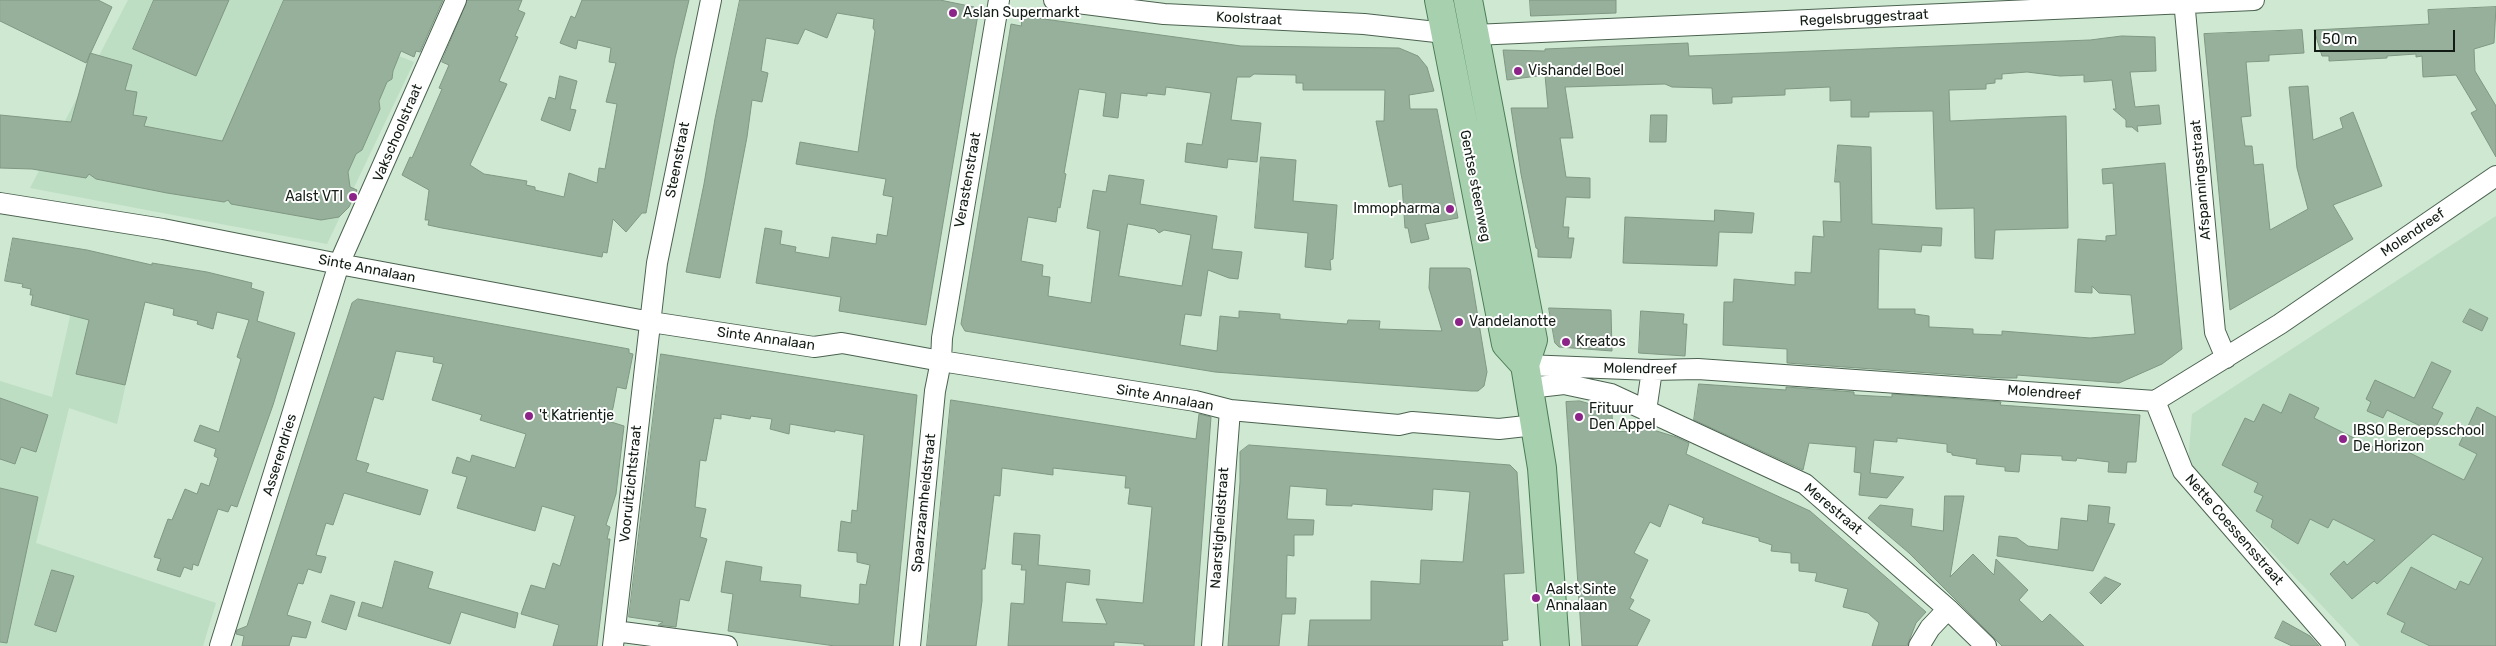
<!DOCTYPE html>
<style>
body{margin:0}
#map{position:relative;width:2496px;height:646px;overflow:hidden;background:#cee8d2;font-family:Rubik,sans-serif}
canvas{display:block}
.scale{position:absolute;left:2314px;top:30px;width:141px;height:22px;box-sizing:border-box;border:2px solid #121c14;border-top:0;padding-left:6px;font-size:15px;line-height:18px;white-space:nowrap;color:#121c14;-webkit-text-stroke:4px #fff;paint-order:stroke}
</style>
<div id="map">
<canvas width="2496" height="646"></canvas>
<div class="scale">50 m</div>
</div>
<script>
const ctx = document.querySelector('canvas').getContext('2d');
ctx.lineJoin = 'round';
function fill(path, color) { ctx.fillStyle = color; ctx.fill(path, 'evenodd'); }
function stroke(path, color, width, dash) { ctx.strokeStyle = color; ctx.lineWidth = width; ctx.lineCap = dash ? 'butt' : 'round'; ctx.setLineDash(dash || []); ctx.stroke(path); }
function label(font, color, halo, rows, align = 'center') {
  ctx.font = font + ' Rubik,sans-serif'; ctx.lineWidth = 4; ctx.setLineDash([]); ctx.textBaseline = 'middle'; ctx.strokeStyle = halo; ctx.fillStyle = color; for (const [text, x, y, turn = 0] of rows) {
    ctx.save(); ctx.translate(x, y); ctx.rotate((+turn || 0) * Math.PI / 180); ctx.textAlign = isNaN(turn) ? turn : align; if (halo) ctx.strokeText(text, 0, 0); ctx.fillText(text, 0, 0); ctx.restore();
  }
}
fill(new Path2D(`
 M128,0H361L345,35L414,62L327,244L30,188Z
 M2496,216V646H2360L2188,464L2192,414Z
 M85,250L152,265L117,424L69,408L36,543L216,603L203,646H0V381L52,397Z`), '#bddec2');
const building = new Path2D(`
 M0,0H98L112,7L86,63L0,21Z
 M154,0H229L196,76L133,49Z
 M284,0H443L420,52L416,51L414,57L401,51L393,71L392,79L387,82L379,101L380,109L362,150L356,154L348,172L350,187L357,190L349,207L339,217L321,220L231,204L228,200L224,202L167,193L96,179L89,174L86,178L32,169L0,168V115L71,122L90,53L132,65L125,90L137,92L133,115L147,117L144,126L222,141Z
 M468,0H522L518,10L525,13L515,36L518,37L499,81L507,84L470,165L484,174L527,181L526,185L535,187V190L564,197L569,173L597,183L599,168L605,169L617,104L606,102L616,63L609,62L611,48L578,40L576,49L560,43L571,16L575,18L582,0H689L675,58L646,213H642L626,232L613,219L607,253L603,252L602,257L442,228L428,225L429,220H425L429,190L402,175L410,157L412,158L442,89L439,88L449,65L442,62Z
 M740,0H940L974,7L978,14L926,325L839,311L841,297L756,283L765,228L782,231L780,244L796,247L795,252L829,258L832,237L876,244L877,234L887,236L893,197L883,195L886,179L796,164L800,142L858,152L875,31L873,28L874,19L837,13L827,38L805,29L798,44L766,38L761,71L768,73L762,102L752,100L747,137L720,278L686,272L704,184L715,119Z
 M1530,0H1616V13L1531,16Z
 M2496,7L2494,43L2474,49L2475,71L2496,106V157L2471,113L2477,110L2456,75L2423,77L2422,56L2416,57V54L2387,56V58L2329,61V56H2322L2314,30L2429,24L2428,10Z
 M1022,16L1241,46L1399,48L1418,56L1427,67L1434,91L1409,95L1410,109H1437L1458,218L1425,224L1429,239L1411,243L1408,228H1405L1402,184L1389,187L1376,121H1384L1385,90H1303V83H1296V75L1254,74L1250,77H1237L1231,120L1261,123L1257,162L1228,159L1227,168L1185,162L1187,143L1202,145L1211,93L1166,87L1165,95L1147,93V96L1121,93L1118,118L1103,116L1106,93L1079,89L1064,173L1066,174L1060,208L1058,207L1056,222L1028,217L1021,261L1043,265L1042,276L1050,277L1048,296L1091,303L1100,231L1087,228L1093,190L1106,192L1109,175L1144,180L1140,204L1217,216L1212,249L1242,252L1238,279L1229,278L1208,270L1201,316L1185,314L1180,345L1217,351L1220,316L1239,318V311L1280,314V319L1305,321L1347,324L1348,320L1380,321L1379,329L1442,331L1429,288L1430,268H1467L1470,269L1487,372L1484,386L1478,391H1471L1215,372L965,331L961,324L1011,24L1021,26ZM1128,224L1155,229L1159,233L1164,230L1191,235L1182,286L1119,276Z
 M2302,30L2304,53L2269,55V61L2246,62L2251,116L2241,117L2245,146H2252L2254,165L2263,164L2270,230L2308,209L2297,168L2289,87L2308,86L2313,140L2343,128L2340,118L2353,112L2382,186L2333,205L2353,239L2230,310L2204,34Z
 M2122,36L2155,37L2156,71L2130,72L2135,107L2159,105L2161,124L2137,126L2138,132L2132,127H2126V120L2113,109H2116L2112,80L2084,82V75L2060,76L2027,72L2002,74V79H1995V83L1986,84V89L1949,90L1950,121L2066,116L2068,228L1995,230L1993,259L1975,258L1974,208L1936,209L1933,111L1869,112V117H1851V100L1830,101V87L1785,89V95L1732,97V103L1713,104L1712,88L1672,87L1665,84L1565,87L1573,138H1560L1566,177L1590,178V198L1566,197L1563,227H1569L1568,238H1574L1571,258L1538,257V249L1536,248L1521,174L1511,108H1548L1545,75L1507,80L1503,50L1545,51V49L1688,43L1689,56L2090,40Z
 M560,76L577,81L570,109L576,110L570,131L541,120L549,97L555,99Z
 M1651,115H1667L1666,142H1650Z
 M1838,145L1871,147L1872,224L1942,228L1941,246L1922,245L1921,252L1879,249L1878,309H1915V314L1929,316V327L1973,329V334L2002,335V331L2090,338L2135,334L2131,295L2099,293L2092,286V293L2075,292L2078,239L2106,241V236L2116,235L2113,183L2103,184L2102,169L2165,163L2182,349L2162,364L2119,383L2017,375V378H2001L1787,363V349L1723,345L1724,302H1733L1734,279L1795,285V272L1811,273L1813,236L1824,237L1823,221L1841,222L1840,182H1835Z
 M1261,157L1296,160L1293,201L1337,205L1333,259L1330,260L1331,270L1305,267L1308,233L1255,228Z
 M1715,210L1754,213L1752,233L1719,232L1717,266L1623,263L1625,217L1714,221Z
 M13,238L87,250L152,265V263L207,272L252,283L251,288L264,292L257,321L295,333L273,405L237,507L231,505L228,512L218,509L198,566L193,564L192,570L184,567L180,577L157,570L161,559L154,557L168,519L172,520L185,489L197,494L201,483L209,486L218,458L214,456L216,449L194,441L200,425L219,432L241,359L237,357L249,320L217,312L213,329L197,324L198,321L173,315L174,309L145,302L125,385L76,374L89,320L31,305L33,295H30L31,289L22,287L23,284L5,281Z
 M358,299L629,349V353L633,354L626,389L617,387L613,408L608,421L624,426L616,494L606,525L610,527L607,539H610L597,646H553L559,625L521,614L531,585L545,589L553,563L560,566L575,516L542,506L535,531L457,508L467,477L452,473L457,457L470,462L472,455L515,468L526,434L480,420L482,415L432,400L443,364L433,362L434,357L396,351L383,400L374,397L356,460L369,464L366,472L428,490L420,515L344,493L333,525L326,523L316,555L326,557L321,573L308,569L303,584L298,583L287,615L311,622L306,638L292,636L289,646H242L244,636L236,634L237,630L247,626L352,303Z
 M1549,308L1611,310L1612,351L1559,347L1555,343Z
 M2470,309L2488,318L2482,331L2463,322Z
 M1641,311L1684,314L1683,324H1687L1685,356L1639,353Z
 M661,354L917,395L893,646H835L728,631L733,594L721,592L726,561L762,567L760,581L801,585L800,597L856,604H859L860,584L866,585L870,565L857,562V553L838,551L841,521L851,523L852,510L857,511L864,435L835,430V432L790,424L789,434L770,429L772,419L751,416L750,419L721,414V419L714,418L706,461L700,460L695,507L706,509L700,537L707,539L689,601L680,599L676,627L658,625L663,622L629,617Z
 M2432,362L2451,371L2432,408L2443,413L2433,432L2387,410L2383,418L2367,411L2371,402L2366,399L2375,380L2414,398Z
 M1699,384L1786,390V387L1854,392V395L1892,397V394L2001,402L2000,405L2140,415L2136,462H2127L2126,473L2108,472L2109,462L2077,458L2076,461L2062,460V456L2021,454L2019,472L2005,471V467L1976,464L1977,459L1952,455V453L1947,452V444L1897,438V442L1874,440L1870,473L1904,477L1887,498L1859,495L1861,473L1854,472L1856,447L1809,443L1803,470L1694,420Z
 M2290,394L2319,408L2314,418L2362,442L2378,449L2382,439L2464,480L2477,454L2459,445L2477,407L2496,417V646H2430L2401,632L2405,623L2387,614L2411,567L2456,590L2460,581L2469,585L2483,558L2433,534L2377,584L2374,581L2352,599L2330,574L2344,561L2347,565L2375,540L2333,519L2328,528L2310,519L2298,544L2271,527L2273,520L2256,511L2263,496L2254,492L2258,483L2222,465L2245,418L2254,422L2263,404L2281,413Z
 M0,398L48,415L36,452L21,447L15,464L0,459Z
 M951,400L1196,439L1199,414L1211,417L1194,646H1144V644L1114,642V646H1008L1011,603L1024,604L1026,570H1021L1022,565L1012,564L1014,533L1040,535L1038,565L1090,570L1089,585L1066,582L1062,622L1107,624L1096,599L1143,603L1152,507L1128,504L1130,488H1125L1126,476L1053,468V475L1002,468L1000,496L994,495L985,569H982V601L976,646H927Z
 M1580,401L1597,406L1612,414L1613,431L1633,432L1634,424L1676,437L1689,443L1686,454L1810,511L1926,612L1916,623L1907,646H1872L1879,623L1868,613L1843,607L1848,589L1815,581L1817,573L1799,571V563H1791V553L1771,551L1772,545L1759,541V538L1702,523L1704,518L1669,504L1660,527L1650,522L1634,553L1648,560L1630,598L1634,600L1629,609L1650,620L1637,646H1582L1566,402Z
 M1249,445L1510,465L1517,472L1524,573L1504,574L1508,640L1502,641L1503,646H1308L1310,620H1371V581L1420,584L1421,560L1463,562L1470,492L1433,489L1432,510L1352,504V506L1326,505L1327,489L1290,486L1287,519L1314,520L1313,535H1294V556L1287,555L1286,598H1296L1295,614H1282L1279,646H1228L1240,482V452Z
 M0,488L38,497L7,643L0,642Z
 M1945,496H1964L1950,577L1973,554L1994,575L1996,559L2028,590L2019,600L2042,622L2050,614L2084,646H2002L1909,553L1868,518L1880,505L1913,509L1911,526L1943,531Z
 M2089,505L2110,507L2108,523L2115,524L2093,571L1997,556L1999,536L2017,538L2028,546L2058,550L2061,518L2087,521Z
 M395,561L433,572L428,588L518,613L515,628L461,612L450,644L358,616L362,602L382,608Z
 M52,570L74,576L56,632L35,625Z
 M2105,577L2121,584L2101,604L2090,593Z
 M331,595L355,602L346,630L322,622Z
 M2283,621L2310,636L2319,646H2292L2275,638Z`);
fill(building, '#97b09b');
stroke(building, '#809883', 1);
const minor = new Path2D(`
 M1054,0L1164,14L1364,24L1445,33
 M2184,0L2215,332L2226,358
 M1474,35L2254,0
 M0,203L163,229L339,264L651,322L814,347L842,343L941,361L1195,401L1230,410L1399,425L1412,422L1499,429L1535,425
 M1525,365L1652,370L1698,369L2155,401L2280,324L2496,176
 M1529,388L1564,384L1611,394L1805,484L1948,609L1986,646
 M2155,401L2183,471L2335,646
 M1646,411L1652,370
 M615,631L727,646
 M220,646L339,264L456,0
 M613,646L657,263L711,0
 M910,646L935,391L941,361L942,338L999,0
 M1212,646L1230,410
 M1919,646L1930,628L1948,609`);
const primary = new Path2D(`
 M1439,0L1506,344L1525,365
 M1468,0L1533,340L1525,365L1542,468L1555,646`);
stroke(minor, '#4b624f', 22);
stroke(primary, '#4b7c55', 30);
stroke(minor, '#fff', 20);
stroke(primary, '#a6d0ae', 28);
for (const [x, y, r, color] of [
 [953,13,5,"#8c2388"],
 [1518,71,5,"#8c2388"],
 [353,197,5,"#8c2388"],
 [1450,209,5,"#8c2388"],
 [1459,322,5,"#8c2388"],
 [1566,342,5,"#8c2388"],
 [529,416,5,"#8c2388"],
 [1579,417,5,"#8c2388"],
 [2343,439,5,"#8c2388"],
 [1536,598,5,"#8c2388"]
]) { const dot = new Path2D(); dot.arc(x, y, r, 0, 2 * Math.PI); ctx.fillStyle = color; ctx.fill(dot); stroke(dot, '#fff', 2); }
label('14px', '#121c14', '#fff', [
 ["Aslan Supermarkt",963,13],
 ["Vishandel Boel",1528,71],
 ["Aalst VTI",343,197,"right"],
 ["Immopharma",1440,209,"right"],
 ["Vandelanotte",1469,322],
 ["Kreatos",1576,342],
 ["Frituur",1589,409],
 ["Den Appel",1589,425],
 ["'t Katrientje",539,416],
 ["IBSO Beroepsschool",2353,431],
 ["De Horizon",2353,447],
 ["Aalst Sinte",1546,590],
 ["Annalaan",1546,606]
], 'left');
label('14px', '#121c14', '#fff', [
 ["Regelsbruggestraat",1864,18,-3],
 ["Koolstraat",1249,19,3],
 ["Vakschoolstraat",398,133,-67],
 ["Steenstraat",678,160,-79],
 ["Verastenstraat",968,180,-80],
 ["Afspanningsstraat",2201,180,-95],
 ["Gentse steenweg",1475,186,79],
 ["Molendreef",2413,233,-34],
 ["Sinte Annalaan",367,269,11],
 ["Sinte Annalaan",766,339,8],
 ["Molendreef",1640,369,1],
 ["Molendreef",2044,393,4],
 ["Sinte Annalaan",1165,398,10],
 ["Asserendries",280,455,-73],
 ["Vooruitzichtstraat",631,484,-84],
 ["Spaarzaamheidstraat",924,503,-84],
 ["Merestraat",1833,509,40],
 ["Naarstigheidstraat",1220,528,-86],
 ["Nette Coessensstraat",2234,530,49]
]);
</script>
